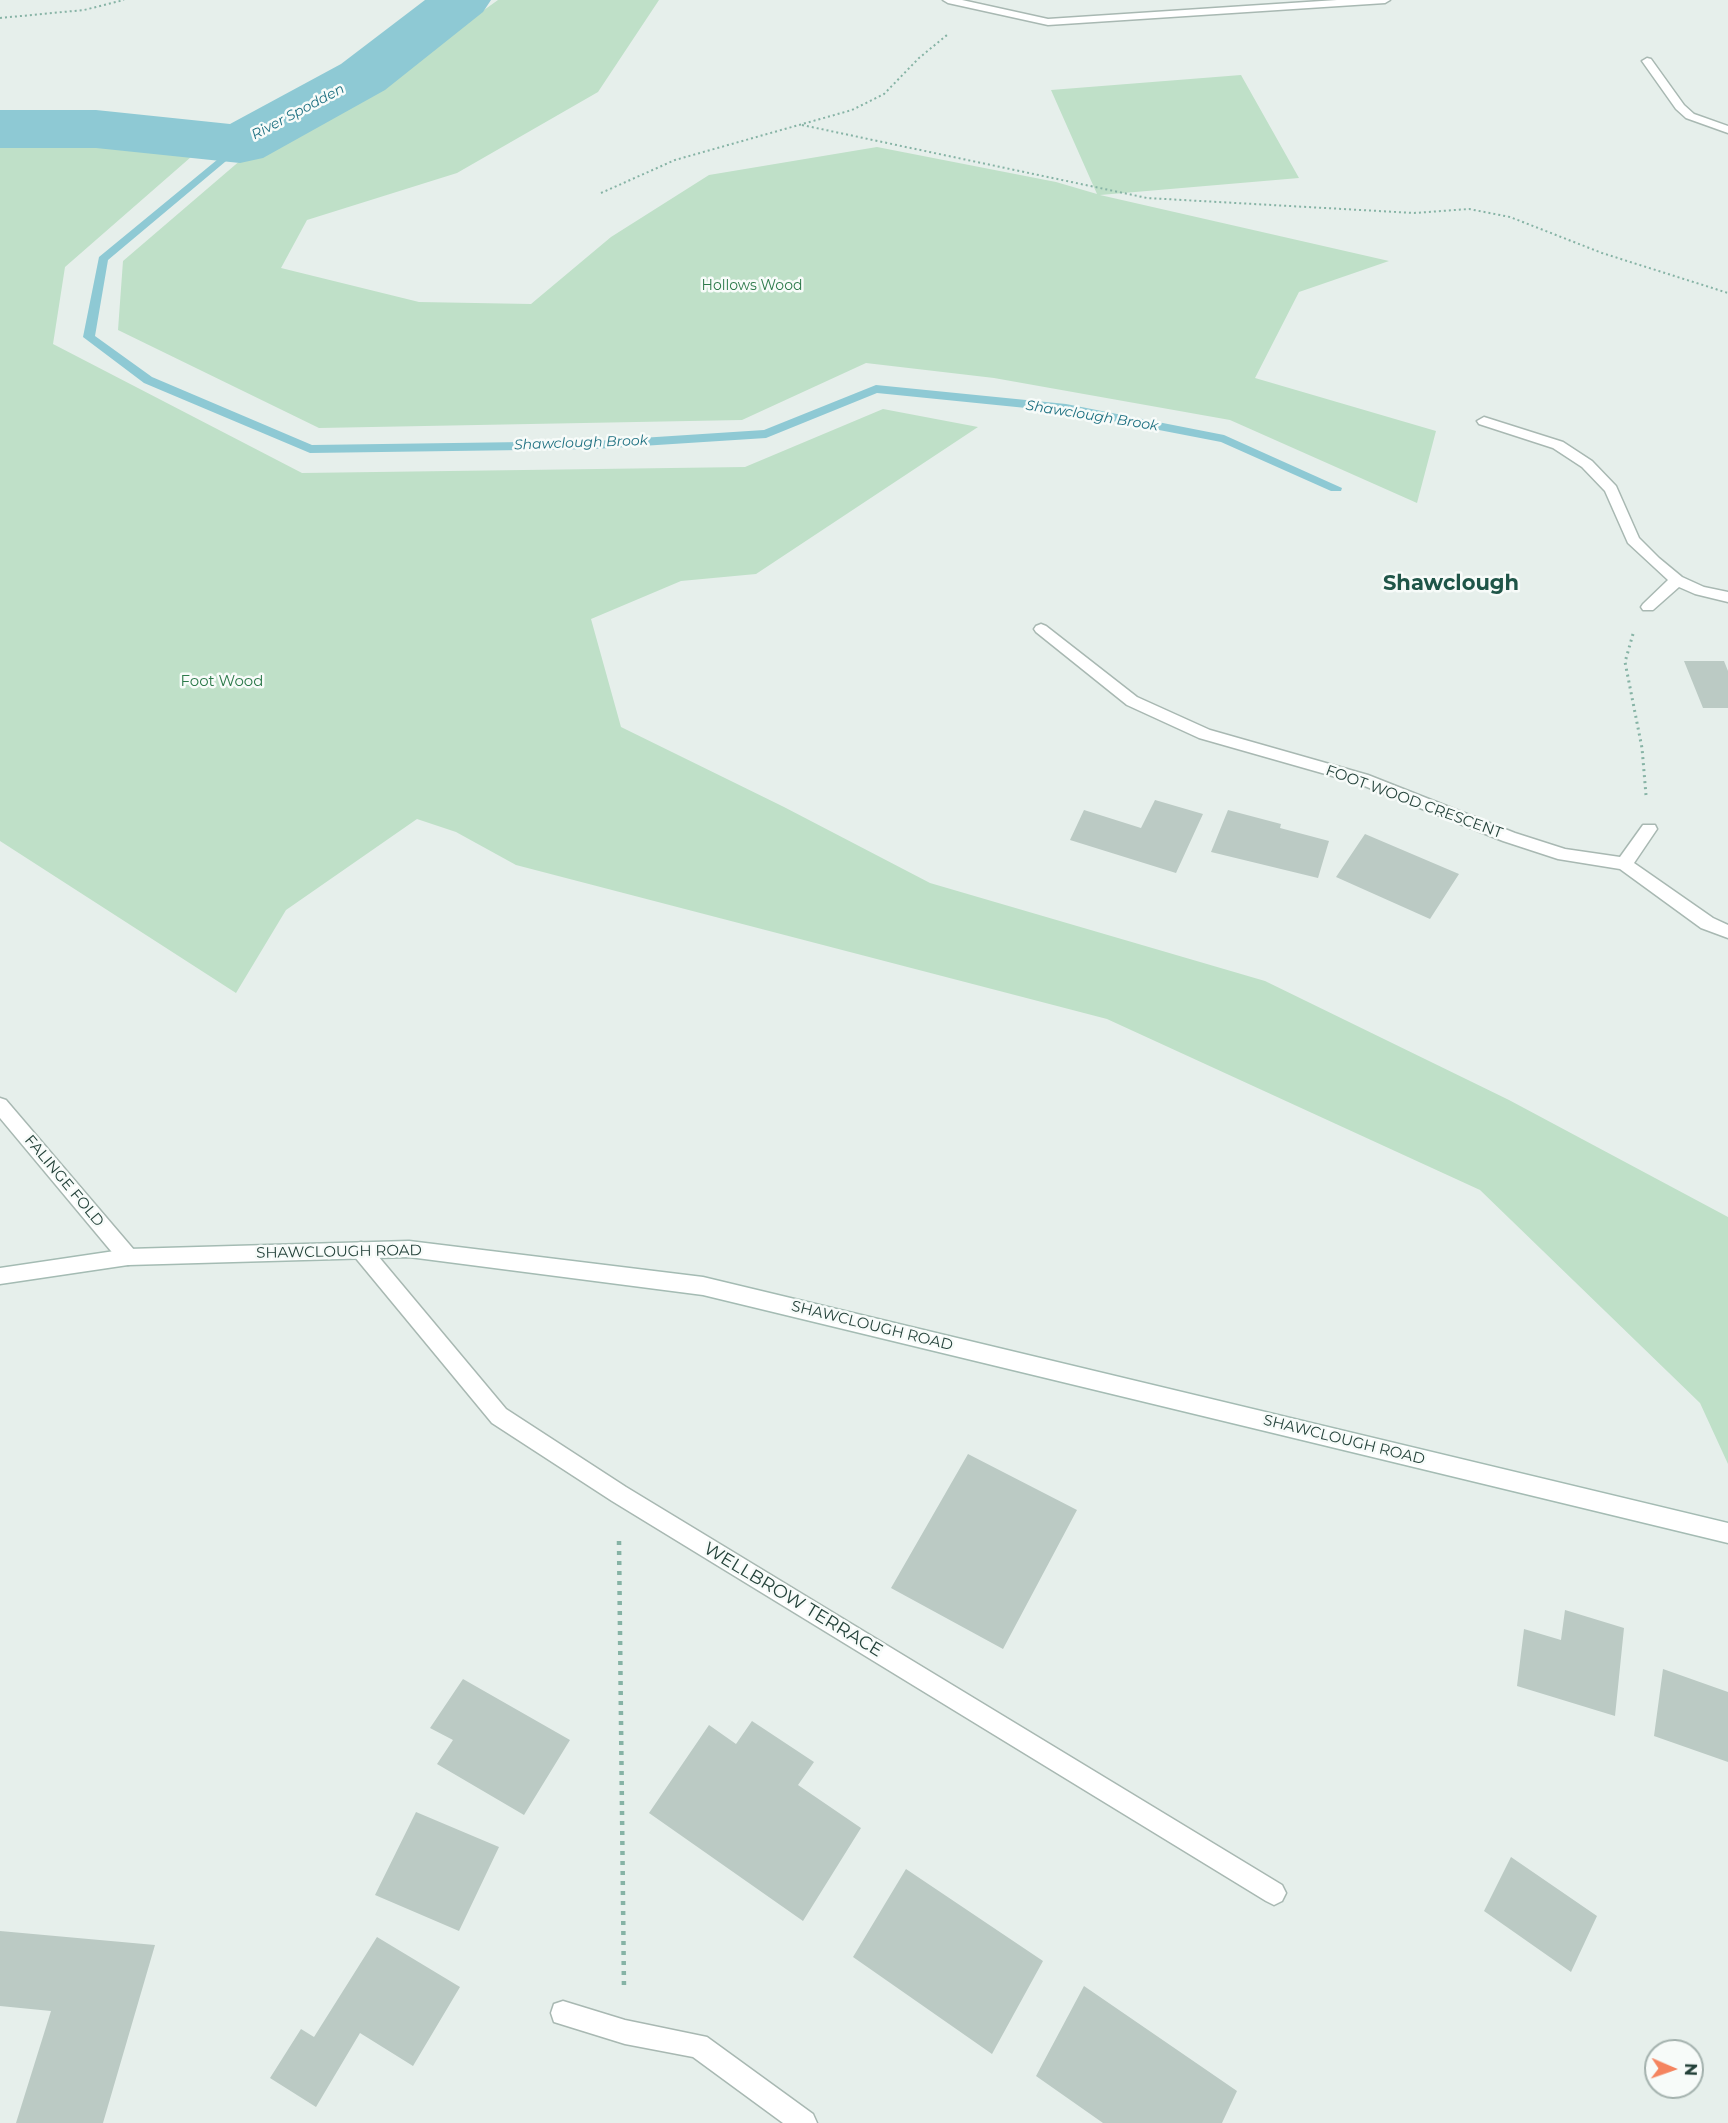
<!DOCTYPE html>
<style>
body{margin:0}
#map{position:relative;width:1728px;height:2123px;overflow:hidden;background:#e6efeb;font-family:Montserrat,sans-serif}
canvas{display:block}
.north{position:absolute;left:1644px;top:2039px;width:60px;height:60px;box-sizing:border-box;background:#f7fbf9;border:2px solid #a3b1ad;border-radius:50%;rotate:92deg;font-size:16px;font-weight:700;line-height:24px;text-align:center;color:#24423a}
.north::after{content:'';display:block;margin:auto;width:21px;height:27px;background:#f4845f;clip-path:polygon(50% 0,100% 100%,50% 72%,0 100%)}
</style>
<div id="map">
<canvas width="1728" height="2123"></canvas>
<div class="north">N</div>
</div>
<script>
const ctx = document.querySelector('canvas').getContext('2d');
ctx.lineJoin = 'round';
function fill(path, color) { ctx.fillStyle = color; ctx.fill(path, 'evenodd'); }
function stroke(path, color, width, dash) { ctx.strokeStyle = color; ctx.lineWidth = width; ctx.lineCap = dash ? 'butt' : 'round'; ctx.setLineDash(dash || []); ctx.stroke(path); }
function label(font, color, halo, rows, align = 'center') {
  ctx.font = font + ' Montserrat,sans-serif'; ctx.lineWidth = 5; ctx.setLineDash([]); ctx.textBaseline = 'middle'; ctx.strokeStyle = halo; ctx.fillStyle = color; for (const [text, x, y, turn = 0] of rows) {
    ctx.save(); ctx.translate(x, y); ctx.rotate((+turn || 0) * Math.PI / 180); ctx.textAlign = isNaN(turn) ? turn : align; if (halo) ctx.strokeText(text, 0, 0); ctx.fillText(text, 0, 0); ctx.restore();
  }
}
fill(new Path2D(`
 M498,0H659L598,92L457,173L307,220L281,268L419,302L531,304L611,237L709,175L877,147L1056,182L1097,194L1051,90L1241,75L1299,178L1100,195L1389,261L1299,292L1255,378L1436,431L1417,503L1230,420L994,378L866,363L742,420L319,428L118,330L123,261L249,153L372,90Z
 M48,141L199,150L65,267L53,344L302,473L745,467L883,409L978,427L756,574L681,581L591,619L621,727L784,807L930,883L1265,981L1509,1100L1728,1217V1464L1700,1403L1480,1190L1107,1019L516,865L456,832L417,819L286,910L236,993L0,841V143Z`), '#bfe0c8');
fill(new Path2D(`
 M240,141L245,144L244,146L108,260L95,336L152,377L312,445L595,441L764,430L876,385L1066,404L1224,435L1342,488L1341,491H1331L1221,442L1066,412L877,393L766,438L595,449L310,453L144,383L83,337L99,257Z`), '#8ec9d4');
fill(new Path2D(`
 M425,0H491L483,12L385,90L263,158L240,163L96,148H0V110H96L230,124L341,64Z`), '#8ec9d4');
fill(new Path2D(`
 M1684,661H1724L1728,671V708H1703Z
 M1155,800L1203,814L1176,873L1070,840L1084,810L1141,828Z
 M1228,810L1281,824L1280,828L1329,841L1318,878L1211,852Z
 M1365,834L1459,874L1430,919L1336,877Z
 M968,1454L1077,1510L1003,1649L891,1588Z
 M1565,1610L1624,1628L1615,1716L1517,1686L1524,1629L1561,1640Z
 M1663,1669L1728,1692V1762L1654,1736Z
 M463,1679L570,1740L524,1815L437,1764L453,1740L430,1728Z
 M752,1721L814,1762L798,1785L861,1828L803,1921L649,1813L709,1725L736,1744Z
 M416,1812L499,1847L459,1931L375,1895Z
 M1511,1857L1597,1916L1571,1972L1484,1911Z
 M906,1869L1043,1961L992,2054L853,1957Z
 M0,1931L155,1945L103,2123H16L51,2011L0,2006Z
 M377,1937L460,1987L413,2066L360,2033L316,2107L270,2078L301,2029L314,2037Z
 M1084,1986L1237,2091L1222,2123H1103L1036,2076Z`), '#bbcac4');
const lane = new Path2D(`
 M943,0H962L1048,19L1337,0H1390L1385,3L1048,25L948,3Z
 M1647,58L1651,59L1684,105L1694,114L1728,126V133L1686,118L1676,109L1642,61Z`);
const street = new Path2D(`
 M1484,417L1563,442L1592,461L1616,486L1639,538L1659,558L1682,577L1704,587L1728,592V602L1695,594L1679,587L1653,610H1643L1641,607L1643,604L1668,580L1628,543L1605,491L1582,467L1553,448L1479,424L1477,421Z
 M1041,624L1046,626L1137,697L1210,730L1368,775L1515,833L1565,849L1620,857L1643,825H1655L1657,829L1634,863L1713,918L1728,925V938L1701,928L1620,869L1558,859L1503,841L1357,783L1199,738L1127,705L1036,632L1034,629L1036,626Z
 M0,1098L6,1100L135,1251L138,1257L135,1263L128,1265L121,1263L0,1118Z
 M361,1242L368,1244L506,1409L626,1487L1282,1885L1286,1893L1282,1901L1274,1905L1266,1901L612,1501L492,1423L354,1256L351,1250L354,1244Z
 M563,2001L625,2020L707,2037L813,2114L817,2123H783L693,2057L625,2044L554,2022L551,2013L554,2004Z`);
const secondary = new Path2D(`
 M409,1241L703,1277L1728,1523V1543L703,1295L409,1257L128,1265L0,1284V1268L128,1249Z`);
stroke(lane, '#a8b8b2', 3);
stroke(street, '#a8b8b2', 3);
stroke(secondary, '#a4bbb3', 3);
stroke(new Path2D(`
 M0,18L84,10L124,0
 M802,125L1147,198L1414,213L1469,209L1510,217L1602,253L1728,293
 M601,193L675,160L852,110L884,94L919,58L947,35`), '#86b3a5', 2, [2, 3]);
stroke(new Path2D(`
 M1633,634L1625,662L1642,748L1646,795`), '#86b3a5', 3, [2, 4]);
stroke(new Path2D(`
 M619,1541L624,1989`), '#86b3a5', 4.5, [4, 6]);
fill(lane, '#fff');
fill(street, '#fff');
fill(secondary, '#fff');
label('italic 14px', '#1c6f80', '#f7fbf9', [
 ["River Spodden",298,112,-28],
 ["Shawclough Brook",1092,416,9],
 ["Shawclough Brook",581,443,-2]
]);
label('14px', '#2d7a4b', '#f7fbf9', [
 ["Hollows Wood",752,286]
]);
label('15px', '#2d7a4b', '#f7fbf9', [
 ["Foot Wood",222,682]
]);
label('15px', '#24423a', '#f7fbf9', [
 ["FOOT WOOD CRESCENT",1414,802,20],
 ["FALINGE FOLD",64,1181,50],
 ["SHAWCLOUGH ROAD",339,1252,-1],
 ["SHAWCLOUGH ROAD",872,1326,14],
 ["SHAWCLOUGH ROAD",1344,1440,14]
]);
label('18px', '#24423a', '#f7fbf9', [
 ["WELLBROW TERRACE",793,1600,31]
]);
label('bold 21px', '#1f5548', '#f7fbf9', [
 ["Shawclough",1451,584]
]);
</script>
